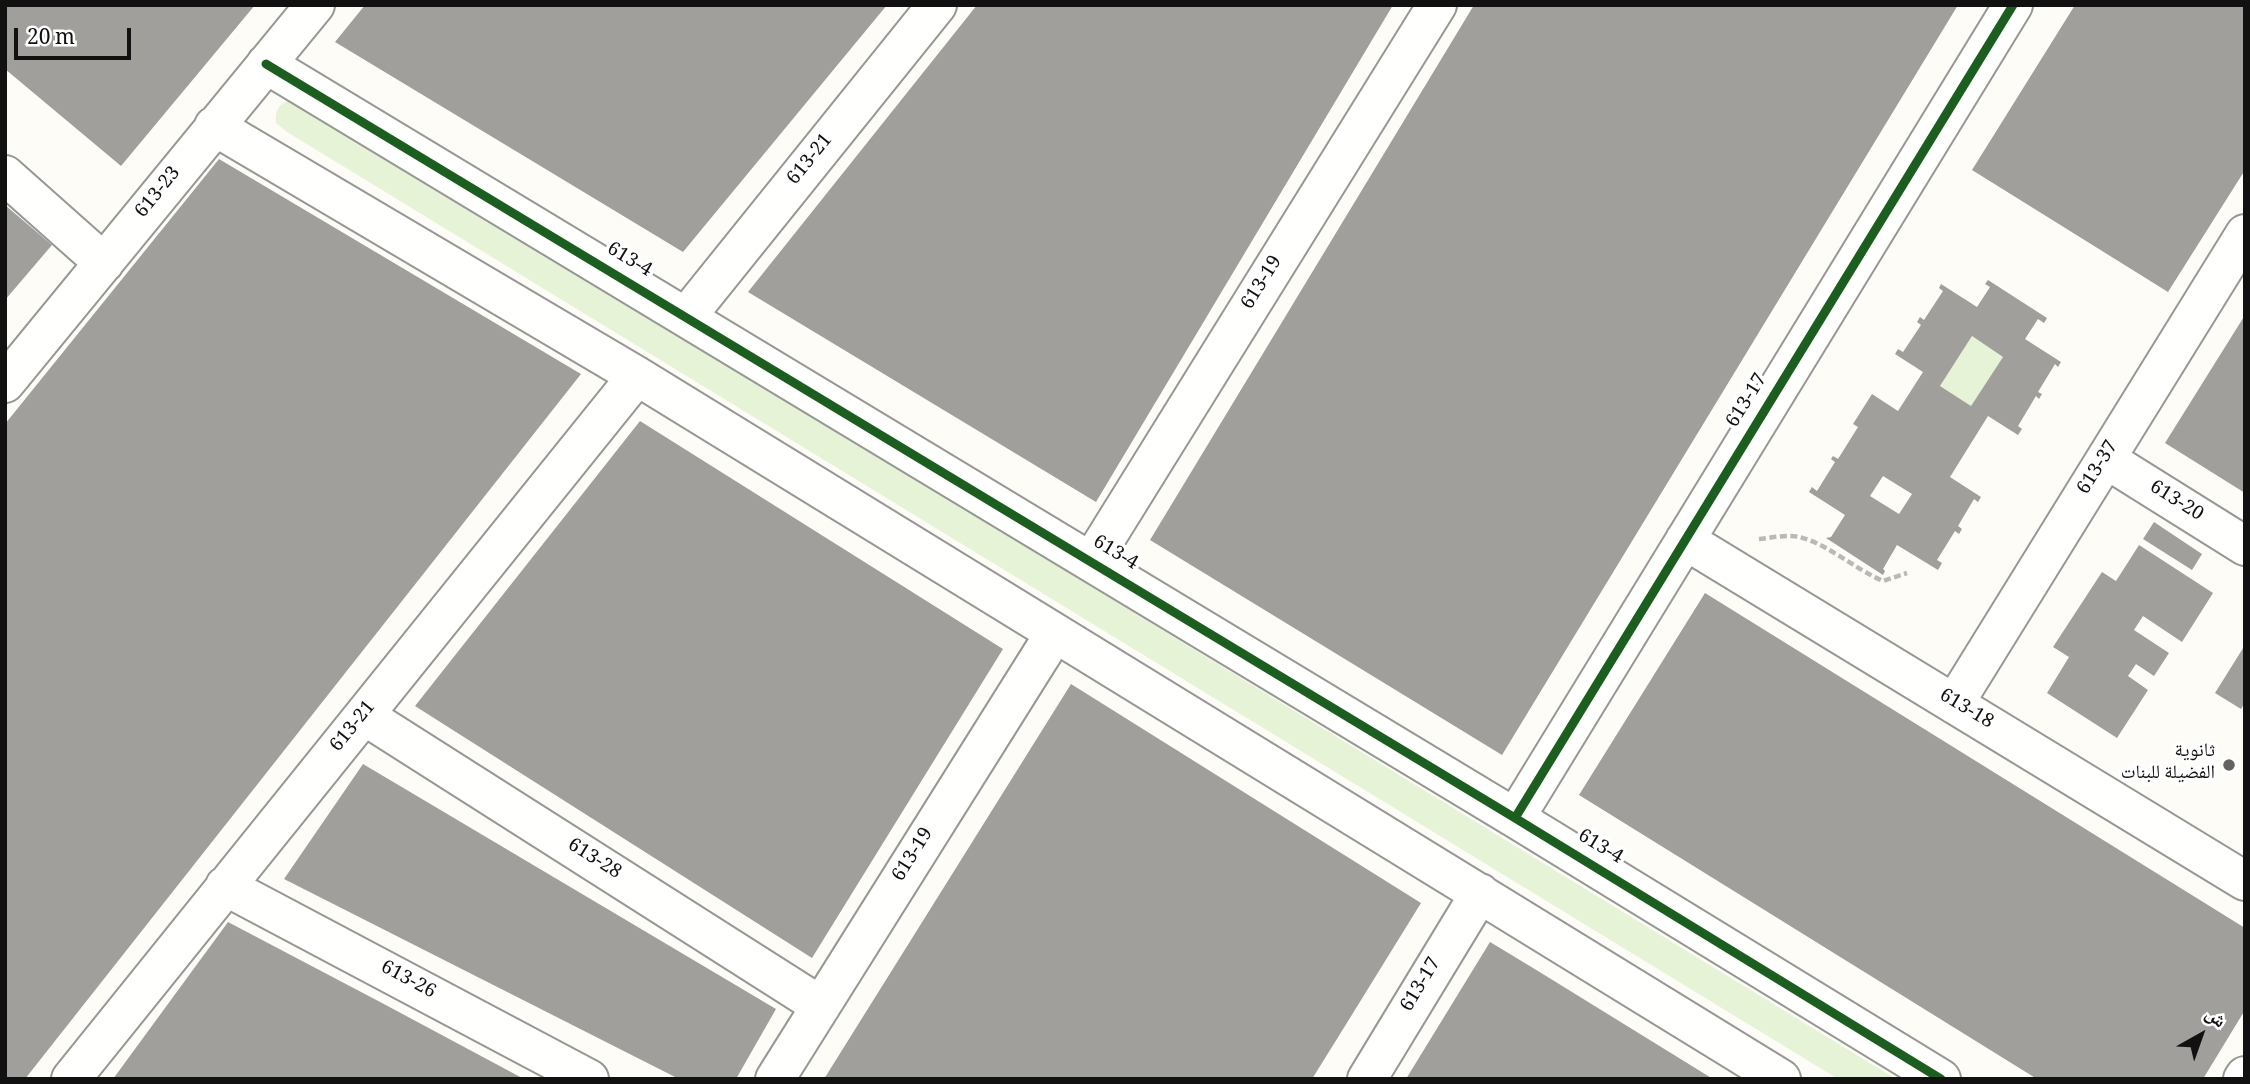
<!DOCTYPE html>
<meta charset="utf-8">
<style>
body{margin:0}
#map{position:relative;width:2250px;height:1084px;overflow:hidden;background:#fdfcf7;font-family:Georgia,"Noto Naskh Arabic",serif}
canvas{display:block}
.frame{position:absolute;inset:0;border:7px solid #111;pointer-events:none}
.north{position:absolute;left:2166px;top:1000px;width:70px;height:70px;-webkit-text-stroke:5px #fff;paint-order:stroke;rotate:40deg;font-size:19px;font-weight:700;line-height:28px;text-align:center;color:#111}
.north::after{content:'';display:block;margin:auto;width:24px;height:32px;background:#111;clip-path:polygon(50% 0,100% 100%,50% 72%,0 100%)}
.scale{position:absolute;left:14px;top:28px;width:117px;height:32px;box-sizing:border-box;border:4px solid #111;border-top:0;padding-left:9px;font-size:21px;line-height:24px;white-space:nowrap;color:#111;-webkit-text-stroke:5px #fff;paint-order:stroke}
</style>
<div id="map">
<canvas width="2250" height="1084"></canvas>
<div class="frame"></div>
<div class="north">ش</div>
<div class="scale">20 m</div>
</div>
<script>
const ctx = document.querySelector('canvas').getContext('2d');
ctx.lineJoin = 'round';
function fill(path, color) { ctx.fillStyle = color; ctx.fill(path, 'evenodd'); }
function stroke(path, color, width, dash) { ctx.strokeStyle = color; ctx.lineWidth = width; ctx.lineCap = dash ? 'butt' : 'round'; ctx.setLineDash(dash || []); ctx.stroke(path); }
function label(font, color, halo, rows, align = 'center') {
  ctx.font = font + ' Georgia,"Noto Naskh Arabic",serif'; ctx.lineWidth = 7; ctx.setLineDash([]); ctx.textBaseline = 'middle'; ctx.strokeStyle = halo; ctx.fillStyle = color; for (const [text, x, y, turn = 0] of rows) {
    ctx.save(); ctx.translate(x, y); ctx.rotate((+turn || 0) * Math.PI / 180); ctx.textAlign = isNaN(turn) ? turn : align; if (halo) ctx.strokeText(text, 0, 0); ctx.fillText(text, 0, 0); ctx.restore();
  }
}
fill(new Path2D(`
 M287,101L301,103L1896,1079H1838L287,132L276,123C275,112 277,106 287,101Z
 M1972,336L2003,357L1971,406L1940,386Z`), '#e7f3d7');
fill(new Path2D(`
 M5,5H255L121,166L5,69Z
 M365,5H887L683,252L335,42Z
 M977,5H1393L1096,502L748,292Z
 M1474,5H1958L1502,755L1150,540Z
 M2075,5H2245V170L2168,292L1972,170Z
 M219,159L581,374L25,1079H5V424Z
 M5,205L52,245L5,300Z
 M1988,280L2047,318L2044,323L2038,319L2025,339L2061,362L2058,367L2055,364L2038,392L2042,394L2039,399L2036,396L2018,426L2022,429L2018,435L1988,416L1950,477L1981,497L1978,502L1974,499L1958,526L1962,529L1959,534L1955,531L1937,560L1942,563L1938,570L1897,545L1883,569L1885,571L1883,575L1826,538L1831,537L1845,515L1809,492L1812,487L1817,491L1835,462L1831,459L1833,456L1838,459L1858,427L1853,424L1872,394L1898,411L1923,372L1895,354L1898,349L1903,352L1921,325L1917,322L1920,317L1924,320L1943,291L1939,288L1941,284L1977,307L1990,287L1985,284ZM1972,336L2003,357L1971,406L1940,386ZM1883,476L1912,494L1899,514L1870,496Z
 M2245,315V493L2165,443Z
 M640,421L1003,649L812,958L415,706Z
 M2154,522L2202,554L2192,570L2143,539Z
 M2139,545L2213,593L2182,642L2143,616L2134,630L2169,653L2154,676L2136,664L2128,676L2148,690L2117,738L2047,693L2069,657L2053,647L2102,572L2116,581Z
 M1705,593L2245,928V1010L2203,1079H2037L1579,795Z
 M2245,645V702L2241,709L2215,693Z
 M1071,684L1421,903L1345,1026L1312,1079H824Z
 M363,764L776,1009L736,1079H679L284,879Z
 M228,922L382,1003L524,1079H113Z
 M1490,942L1538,971L1713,1079H1406Z`), '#a19f9c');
const minor = new Path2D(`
 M266,64L1515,818L1941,1079
 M214,126L637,376L1781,1079
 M5,175L104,263
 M686,317L937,5
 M5,383L315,5
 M2106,459L2245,546
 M1685,540L2245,881
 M1091,562L1437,5
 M1954,704L2245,234
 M365,716L821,1006
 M1515,818L2013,5
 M225,886L589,1079
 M71,1079L637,376
 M775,1079L1055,633
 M1367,1079L1480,893
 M2243,1079L2245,1076`);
stroke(minor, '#979795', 42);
stroke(new Path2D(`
 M1759,539C1771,538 1787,534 1799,537C1826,543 1855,569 1883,581L1907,573`), '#b9b9b8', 4.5, [7, 3.5]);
stroke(minor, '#fffffe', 38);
stroke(new Path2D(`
 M266,64L1515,818L1941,1079
 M1515,818L2013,5`), '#1b5e20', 9);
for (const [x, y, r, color] of [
 [2229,765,7,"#646362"]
]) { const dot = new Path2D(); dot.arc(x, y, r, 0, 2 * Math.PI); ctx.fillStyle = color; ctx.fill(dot); stroke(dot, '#fff', 2.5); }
label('19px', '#111', '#fff', [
 ["613-21",812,161,-51],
 ["613-23",160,194,-51],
 ["613-4",628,262,31],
 ["613-19",1264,284,-58],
 ["613-17",1749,402,-58],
 ["613-37",2100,469,-58],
 ["613-20",2175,503,32],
 ["613-4",1114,555,31],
 ["613-18",1965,711,31],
 ["613-21",355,728,-51],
 ["613-4",1599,849,31],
 ["613-19",915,856,-58],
 ["613-28",593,861,32],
 ["613-26",407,982,28],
 ["613-17",1423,986,-59]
]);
label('19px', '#111', '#fff', [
 ["ثانوية",2215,754],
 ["الفضيلة للبنات",2215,776]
], 'right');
</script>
